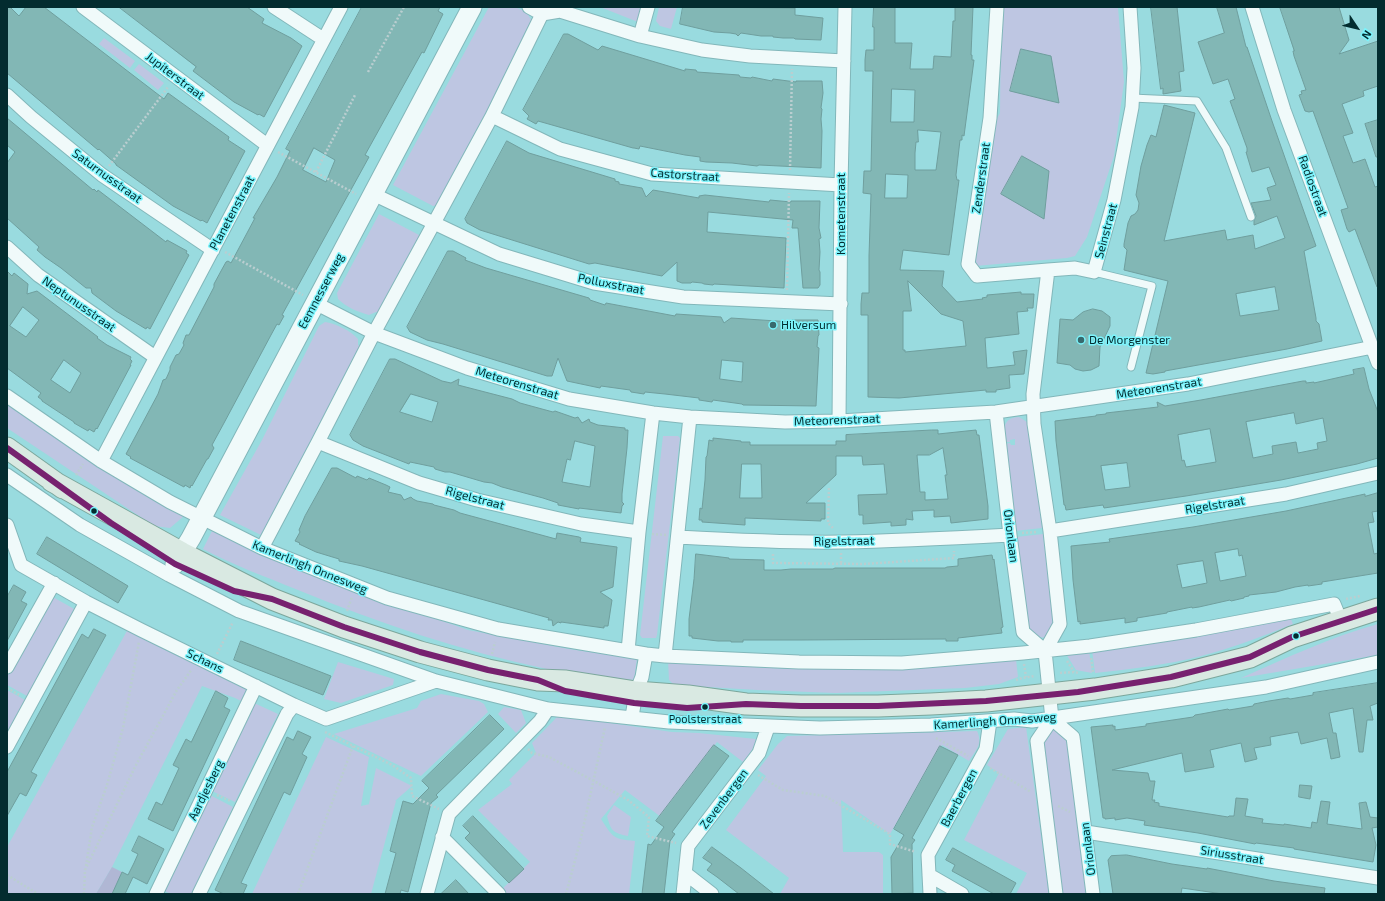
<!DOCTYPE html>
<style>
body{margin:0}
#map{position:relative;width:1385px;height:901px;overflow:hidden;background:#99dbdf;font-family:"Exo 2",sans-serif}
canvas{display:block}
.frame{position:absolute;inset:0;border:8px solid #032c2f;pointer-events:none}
.north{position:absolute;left:1337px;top:8px;width:40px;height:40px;-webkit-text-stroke:3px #7cf4fc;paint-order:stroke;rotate:125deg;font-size:11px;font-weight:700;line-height:16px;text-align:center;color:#032c2f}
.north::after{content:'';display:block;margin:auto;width:14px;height:18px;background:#032c2f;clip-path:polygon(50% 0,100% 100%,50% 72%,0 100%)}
</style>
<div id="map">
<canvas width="1385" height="901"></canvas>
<div class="frame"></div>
<div class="north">N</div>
</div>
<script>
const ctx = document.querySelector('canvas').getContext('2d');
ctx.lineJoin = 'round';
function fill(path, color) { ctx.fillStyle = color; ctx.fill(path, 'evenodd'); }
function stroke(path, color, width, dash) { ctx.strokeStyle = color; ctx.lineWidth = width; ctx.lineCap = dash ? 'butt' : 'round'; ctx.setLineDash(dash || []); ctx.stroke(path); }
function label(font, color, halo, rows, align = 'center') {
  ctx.font = font + ' "Exo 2",sans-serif'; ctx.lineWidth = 3; ctx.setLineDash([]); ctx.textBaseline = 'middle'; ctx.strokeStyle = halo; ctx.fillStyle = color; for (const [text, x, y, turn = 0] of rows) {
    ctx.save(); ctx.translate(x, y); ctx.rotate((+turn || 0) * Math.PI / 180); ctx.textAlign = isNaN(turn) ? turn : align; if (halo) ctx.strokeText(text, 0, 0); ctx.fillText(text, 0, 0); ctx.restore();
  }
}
fill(new Path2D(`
 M489,7C508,7 528,3 533,26L438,205L433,206L393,185Z
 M600,7H642L638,22Z
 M659,7H677L671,29L660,26L656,21Z
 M1001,7H1118L1124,82L1114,156L1087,237L1075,256L1067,258L975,266L991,129L1000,113Z
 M104,38L135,61L130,68L99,44Z
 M139,64L164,83L158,90L134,70Z
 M379,214L419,235V240L380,314L376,312L369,315C358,312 346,307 338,299L337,293Z
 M325,322C335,323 351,331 358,339V345L363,348L331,409L261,535L220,515L262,440L319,326Z
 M7,401L184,516L170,528L154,526L7,428Z
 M1019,417L1027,422L1030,428L1042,528L1015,531L1004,444L1010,443L1011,445H1015V439L1010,440V442H1004C1004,429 1002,418 1019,417Z
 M663,436H678L680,438L657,635L656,638H642L640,635Z
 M212,531L272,559L315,576L468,630L569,649L637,659L634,680C605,676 575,675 547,669C461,651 379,623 298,590C266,577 233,565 203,549Z
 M1043,534L1054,624L1047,637C1038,639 1035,635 1028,630L1016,537Z
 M51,596L76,610L29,697L7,685V676Z
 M1290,617L1293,624C1263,636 1233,648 1201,656C1166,665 1131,669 1095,673L1092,650Z
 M1378,624V655L1241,678C1286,658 1331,637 1378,624Z
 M128,629L248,688L243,702L235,698L202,686L112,867L96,894H7V847Z
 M1089,650L1092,673L1076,670L1066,654Z
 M1016,659L1018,677L999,684L965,688L836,693L757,690L674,685L669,680L668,660C715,664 763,669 810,669C879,670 947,663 1016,659Z
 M338,662L394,679L393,685L341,703L324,699Z
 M7,690L27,701L7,737Z
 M441,694L479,701L484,704L488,712L421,776L334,734L417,708L421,701Z
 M252,702L278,714L235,802L210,790Z
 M504,707L521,710L526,723L516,733L498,714Z
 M557,717L576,718L672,732L699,733L756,739L755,746L743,762L717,742L661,817L625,790L601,819C613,837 612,839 635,841L629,894H503L500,891L530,862L478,810L512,784L509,780L536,753L532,743Z
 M1026,727L1049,894H1016L1027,873L964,840L999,773L987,765L1008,729Z
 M1051,729L1062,730L1069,739L1088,894H1061L1042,742Z
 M977,731C983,744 976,750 969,761L942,745L890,834L841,800L843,852H879L883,855V894H780L789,878L726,830L766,776L758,770L778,744L787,736Z
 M326,737L369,757L361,806L370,804H369L376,768L412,786L395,801H396L371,894H252Z
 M208,794L233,807L192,894H171L162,890Z
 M614,805L631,817L628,836C613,833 611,831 607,816Z`), '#bec6e2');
fill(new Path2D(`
 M112,867L122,872L112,894H96Z`), '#b0b7d4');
const building = new Path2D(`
 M7,7H10L19,16L26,7H44L164,99L168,93L229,137L228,140L245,151L207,223L202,220L201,221L173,206L116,165V164L99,149L98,150L7,73Z
 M119,7H247L264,19L262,23L291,38L302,46L264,117L259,114L258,115L234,102L193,71L196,67Z
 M362,7H440L438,11L443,14L424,53L422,52L365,155L369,157L282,315L284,316L279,325L277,324L271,335L224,423L212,445L214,448L208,459H207L192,486L191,485L190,488L185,485L184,487L130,458L131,457L126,454L158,394L163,380L166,379L170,370V367L176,355L179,354L184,345L183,343L186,335H189L214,287V284L221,271L226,262L228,261L231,263L255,218H253L277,177L290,151L286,149ZM314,148L335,160L326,182L303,170Z
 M683,7L795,8V15L823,18L821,40L795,39L794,38H783L773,37V36H761L741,33L738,36L736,34L730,33L714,32L680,24Z
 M874,7H895V43H912L910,69H933L934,56L951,57L953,21H955V7H973L971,55H972V60H974L964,136L962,135V140H960L956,175L957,180H959L949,255L903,250L900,270L944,271L942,286L957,302L983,299L982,298L987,297V295L1021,292V294H1034L1033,308H1027L1028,311L1017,312L1019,334L985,338L987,368L1015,365L1013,352L1027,350L1024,374L1009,375L1010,388L996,390V392H986V390L899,398L868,397V315H861V304L862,293H869V256L871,194L863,193L864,171H871L873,71H865V60L866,50H874V27H873ZM892,89L915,90L914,122H891ZM918,130L941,132L936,170H915V153L916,142H918ZM886,174L908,175L907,198H885ZM908,281L941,314L963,321L966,346L905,352V350H903V311H911Z
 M1151,7H1177L1184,71L1179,72L1181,91L1163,94V88L1161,89Z
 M1217,7H1236L1246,47H1247L1272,121L1316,246L1304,251L1316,318V321L1319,324L1322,341L1287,349L1165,371V372L1153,374L1146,373L1168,281L1124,270L1127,250L1124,247V244L1128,223L1131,216L1135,214L1138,210L1139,203L1136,195L1141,166L1147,145L1151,135L1156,137L1164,105L1195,113L1164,241L1225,230L1227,240L1253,235L1255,249L1285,238L1277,216L1254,225V221L1256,216L1251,203L1271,200L1267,188L1276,185L1269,167L1252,172L1246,152H1247V148L1230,101L1235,99L1228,79L1213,84L1198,42L1224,33ZM1275,287L1279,310L1240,316L1236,294Z
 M1280,7H1339L1349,40L1339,54L1378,41V86L1363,91L1364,96L1342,104L1353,133L1343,136L1353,163L1365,159L1375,187L1378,186V287H1377L1355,229L1349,232L1347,229L1341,210L1348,208L1313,111L1309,112L1305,111L1299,95L1302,94L1301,91L1306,90L1294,56L1293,51H1294Z
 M564,34H568L598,50L602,46L685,71V69L696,70L697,72L739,75L740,77L751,78L752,77L772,81L773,79L796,82V81H822L823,93L821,108L822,109L821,119L822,131L821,168L759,165L757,166L732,163L706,162L700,161V157L685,155L640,146L639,149L634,148H633L538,121L536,124L527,119L529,116L523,110Z
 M1021,49L1051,56L1059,103L1010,91Z
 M7,118L93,190L94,189L97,192L98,190L166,242L167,240L187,251L186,253L189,255L150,329L147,327L146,329L116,311L92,293L91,288H86L61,268L45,257L37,250L39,247L7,218V163L15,152L7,145Z
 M1378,120V157H1376L1365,124Z
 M507,141L529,153L615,179V181L619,182V184L642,188L646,197L653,190L699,198V196L705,195L769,202L770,200L791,202V201H820L819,228L821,238L819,239L820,252L819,270L820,272V285L818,288H803L798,228H792L793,220L708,212L707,232L786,238L784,288L714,284L713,285L704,284L702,283L692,282L691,283H682L677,281V262L662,276L595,263L589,264L480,230L467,223L465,219Z
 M1022,156L1049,171L1044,219L1001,194Z
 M448,251H453L466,258L465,260L486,268L589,298L590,300L605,305L606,303L675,316L676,314L721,317L724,323L731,318L792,322V320H818L819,335L818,336L817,347L819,348L816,406L743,405L742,404L713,400L712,402L699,400V398L665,394L645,392L644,394L631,392L630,390L601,386L600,388L567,381L558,358L552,376H547L443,344L427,340L410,332L407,327ZM722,360L743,362L742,382L720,379Z
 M7,271L12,276L14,273L28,284L27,294L37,291L98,337L97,338L107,345L131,357L130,359L132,361L130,365H131L97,429L96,428L94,432L89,429L88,431L74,423V422L42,401V400L38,397L41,393L7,368ZM23,307L39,320L26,337L10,326ZM64,360L81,373L70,393L51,380Z
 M1093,309L1102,311L1110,317V326L1100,347L1099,366L1091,370L1083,371L1075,369L1070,365L1057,363L1060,319L1073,320L1083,312Z
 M390,359H395L442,381L451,383L459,379L458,385L512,399L520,403L553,412L555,411L575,418L578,417L582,423L589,419L590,422L598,425L625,428V430H628L627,448L622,494V502L624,504L622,506L621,513L579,508V509L558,505V503L543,498L502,487L492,483L484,482L450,472H445L435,469L434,467L410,462L409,464L363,446L353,440L350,435ZM411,394L438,402L432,422L400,412ZM575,441L595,446L590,487L562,482L567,459L570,460Z
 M1364,368L1369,389L1378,412V458L1357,464L1281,480L1186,496L1104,508L1103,505L1066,510L1065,505H1064L1056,441L1055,421L1096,416V415L1106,414V413L1158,407L1157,402L1165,406L1201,400L1303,381H1306V383L1314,382V383L1354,374L1353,370ZM1294,413L1296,424L1323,418L1327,441L1317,443L1318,449L1298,453L1296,442L1272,446L1273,454L1253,458L1246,422ZM1210,429L1216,462L1186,467L1184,460L1182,461L1178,435ZM1127,463L1130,487L1105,490L1101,466Z
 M932,430H938V434L976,430L977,435H979L988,506V519L951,523L950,516L934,517V510L912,511L913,520L906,519V525L891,526V522L863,524V515H859L858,495L887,494L884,464L863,465L862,456H836V475L806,503H825V519H821V521L745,518V525L702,522V520H699L700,508L702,509L705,480L706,457L707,456L709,440L713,441V438L741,441V442H750V445H836V441H846V435ZM943,448L947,475H945L948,499L925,500V492H920L917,455H929ZM742,464H761L762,498H740Z
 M332,468H337L356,478L357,476L367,480L369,478L386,485L390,487L388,492L401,495L404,500L411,497L413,499L417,501L433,504L434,505L454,510L460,513L556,539L557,533L579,537L581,538L580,542L617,547L613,587L600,592L612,600L608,626H604V628L561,622V623L558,622L553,626L552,620H548L549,618L362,566L339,561V559L316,552L299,544L300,543L295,541L300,532L299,530L305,516Z
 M1378,493V511L1372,512L1374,522L1368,523L1374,554L1378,553V573L1322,582V584L1308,586V585L1295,587L1276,592L1249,595V596L1244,597V598L1231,601L1230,600L1199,607L1192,608V607L1167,612V613L1137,618V621L1125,623V618L1080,624V621L1078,622L1073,580L1071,546L1110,542L1109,539L1193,527L1286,511L1365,494V496ZM1238,549L1239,556L1242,555L1246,576L1220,581L1215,553ZM1203,561L1207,583L1182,588L1177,565Z
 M47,537L128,586L118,603L37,554Z
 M696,554L729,558V559L764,560V570H781L791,569H833L835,568H945L947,567L958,566V559L992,555L993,560L994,559L1003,627L1001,628L1002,633L958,638V641H946V639L802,640H743V642H731V641H718L692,638V636H689V619L694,579Z
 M14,585L26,592L21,601L27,604L7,641V597Z
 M94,629L106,635L31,772L37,775L26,796L20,793L7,816V772L82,634L88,638Z
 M241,641L331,676L323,695L234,660Z
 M1378,683V703L1370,706L1373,720H1367L1363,752H1359L1353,708L1329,713L1333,733H1336L1340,757L1331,759L1327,738L1301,744L1298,732L1270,737L1271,745L1254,748L1257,759L1245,762L1241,743L1210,750L1214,767L1185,772L1182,753L1112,770L1148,773L1150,781H1155L1152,800H1155L1154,802L1159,803V806L1228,817L1229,816H1234L1236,798L1248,799L1245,816L1263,819L1262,823L1284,825V824L1311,828L1312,822L1317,823L1321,801L1330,802L1327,824L1362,829L1359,803L1366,802L1370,817L1378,818V827L1372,828L1376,845L1373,862L1294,849V848L1256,843L1255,844L1198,833L1144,825L1145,821L1127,818L1115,820V818L1105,819V818H1103L1091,727L1113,725V727L1115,726V730L1146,726V724L1193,717L1195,715L1201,714L1228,709L1229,710L1253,706L1254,704L1269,701L1288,698L1290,699L1313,695V693Z
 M216,691L228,698L224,707L230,710L173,831L148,819L156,802L162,805L179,768L173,765L186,739L191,742Z
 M490,715L504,729L436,795L438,797L431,803L408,892L401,890L400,894H385L396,853L390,851L403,801L413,804L429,788L422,781Z
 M298,731L311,737L302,754L307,757L290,795L284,792L241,883L247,885L243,894H224L215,890L287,737L293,740Z
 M714,745L729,756L672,832L675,834L670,841L664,894H642L648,844L651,845L664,827L656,821Z
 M940,746L958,755L912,838L915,840L912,844L913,893L892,894L891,857L904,835L894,829Z
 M1300,785L1312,786L1310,799L1299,797Z
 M473,816L524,869L509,883L465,838L470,833L463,826Z
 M139,836L164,849L147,884L133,877L125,894H112L122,872L128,875L134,863L138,854L132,851Z
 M712,847L741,868L774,894H739L717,877L707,870L712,864L703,858Z
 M953,848L1016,883L1010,894H994L952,871L955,865L946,860Z
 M1127,855L1172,864L1207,869V868L1274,881L1325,888L1324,894H1223L1182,888L1181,894H1113L1108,860L1111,856Z
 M456,880L469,894H441Z`);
fill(building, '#82b7b5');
stroke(building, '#6f9e9d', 1);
const lane = new Path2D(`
 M1132,98L1197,101L1226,148L1251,217
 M1094,272L1152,286L1131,367`);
const street = new Path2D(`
 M83,7L267,145
 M274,7L323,39
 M529,7L542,14L560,11L640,36L702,50L750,56L844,61
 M997,7L990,118L968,264L977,276L1048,270
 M1252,7L1284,110L1378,363
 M640,36L648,7
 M7,95L31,117L102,175L213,250
 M492,116L560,149L652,174L841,185
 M373,194L499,254L594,283L683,297L841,304
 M7,247L38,275L155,357
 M315,303L374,333L467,368L569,399L653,413L690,417L785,422L839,421L996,412L1188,384L1373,347
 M7,396L101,461L170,502L262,548L387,598L498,629L646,654L665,656L799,662L902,663L1023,653L1090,646L1196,630L1334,604L1341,621
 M996,412L1010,535L1023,632L1045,651L1060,624L1050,531L1034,424L1033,394L1048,270L1075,268L1094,272L1114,200L1132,107L1134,68L1130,7
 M839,421L841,185L845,7
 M318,442L419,483L477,500L581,524L639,532
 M101,461L341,7
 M7,475L80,525L169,575L239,611L436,681L548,709L669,722L820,728L931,725L1014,719L1032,721L1266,687L1378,662
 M7,525L21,565L86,602L141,630L294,705L326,719L436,681
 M1050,531L1286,494L1378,473
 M678,537C733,540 788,543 842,542C898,541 954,538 1010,535
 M262,548L318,442L374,333L434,223L492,116L542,14
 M628,651L639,532L653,413
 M1045,651L1052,719
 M665,656L690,417
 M7,667L54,583
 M632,717L636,692L642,677L646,654
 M7,747L86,602
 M1086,832L1378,878
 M442,837L499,894
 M685,873L712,894
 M929,875L962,894
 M156,894L256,686
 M199,894L287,714L294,705
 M427,894L449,814L540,721L548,709
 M683,894L688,846L759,753L768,727
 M930,894L928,855L986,749L990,721
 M1056,894L1037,741L1052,719L1073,737L1093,894`);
const secondary = new Path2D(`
 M175,564L191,538L472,7`);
const primary = new Path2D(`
 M7,448L63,488
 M52,481L182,553L272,599L344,627L420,652L488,670L538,680L566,681L636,692L688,696L746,704L801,706H878L931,704L986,701L1095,689L1171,677L1250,657L1292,637L1378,609`);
stroke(lane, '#82b7ba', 9);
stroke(street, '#82b7ba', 15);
stroke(secondary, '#82b7ba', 21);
stroke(primary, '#7ca79c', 23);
stroke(new Path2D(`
 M368,72L404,7
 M278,152L356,194
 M109,166L168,87
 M790,170L792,69
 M316,172L355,95
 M225,252L303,295
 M787,290L789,193
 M76,475L83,464
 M829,488L828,523L834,529
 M1022,533L1037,532
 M652,534L667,535
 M773,554V563L864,564L954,558V551
 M841,563V553
 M1346,599L1360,596
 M347,611L352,597
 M217,654L233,622
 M492,654L495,642
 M1091,658L1093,673
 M1067,661L1074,672
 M1024,664L1026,677
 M1060,673L1074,672L1079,673
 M1016,680L1022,678L1035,676
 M7,688L21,696
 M325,732L392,765L411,778L412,796L439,809
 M936,738L968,756
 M528,749L532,753L549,757L594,781L628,800L649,817L647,836L676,843
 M990,768L1031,792
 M758,775L783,790L825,796L890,834V844L916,852
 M217,795L231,801
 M1058,806L1070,812
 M86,866L92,827L107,785L123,728L139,642
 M7,875L38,894
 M84,894L85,870L136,765L177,690L192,669
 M298,894L353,746
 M566,894L581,838L605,727`), '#baced0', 2.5, [2, 2]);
stroke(lane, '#f0fafa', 7);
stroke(street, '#f0fafa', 13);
stroke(secondary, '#f0fafa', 19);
stroke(primary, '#d9e9e2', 21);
stroke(new Path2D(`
 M7,448L111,523L175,564L234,591L272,599L344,627L420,652L488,670L538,680L565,691L634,703L687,708L746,704L801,706H878L986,701L1078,692L1171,677L1250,657L1292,637L1378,609`), '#77216f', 6);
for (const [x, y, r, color] of [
 [773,325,4,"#38696d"],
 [1081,340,4,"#38696d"],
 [94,511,3.5,"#032c2f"],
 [1296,636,3.5,"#032c2f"],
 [705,707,3.5,"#032c2f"]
]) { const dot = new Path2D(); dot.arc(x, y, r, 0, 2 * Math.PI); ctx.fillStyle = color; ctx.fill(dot); stroke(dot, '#7cf4fc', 1.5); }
label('11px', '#032c2f', '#7cf4fc', [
 ["Poolsterstraat",705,719]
]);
label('12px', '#032c2f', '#7cf4fc', [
 ["Jupiterstraat",175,76,37],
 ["Castorstraat",685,175,4],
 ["Saturnusstraat",107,176,36],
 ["Zenderstraat",981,178,-82],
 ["Radiostraat",1313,186,70],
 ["Planetenstraat",232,213,-62],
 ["Kometenstraat",841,214,-90],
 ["Seinstraat",1106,231,-75],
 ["Polluxstraat",611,284,11],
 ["Eemnesserweg",321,291,-62],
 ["Neptunusstraat",79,304,35],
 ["Meteorenstraat",517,383,17],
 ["Meteorenstraat",1159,388,-9],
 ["Meteorenstraat",837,420,-2],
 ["Rigelstraat",475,498,15],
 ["Rigelstraat",1215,505,-9],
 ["Orionlaan",1011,536,83],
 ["Rigelstraat",844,541,-1],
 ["Kamerlingh Onnesweg",310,567,22],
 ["Schans",205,661,26],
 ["Kamerlingh Onnesweg",995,721,-4],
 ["Aardjesberg",206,790,-64],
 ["Baerbergen",959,798,-62],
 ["Zevenbergen",724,799,-53],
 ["Orionlaan",1088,849,-97],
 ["Siriusstraat",1232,855,9]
]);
label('12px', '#032c2f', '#7cf4fc', [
 ["Hilversum",781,325],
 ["De Morgenster",1089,340]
], 'left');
</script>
